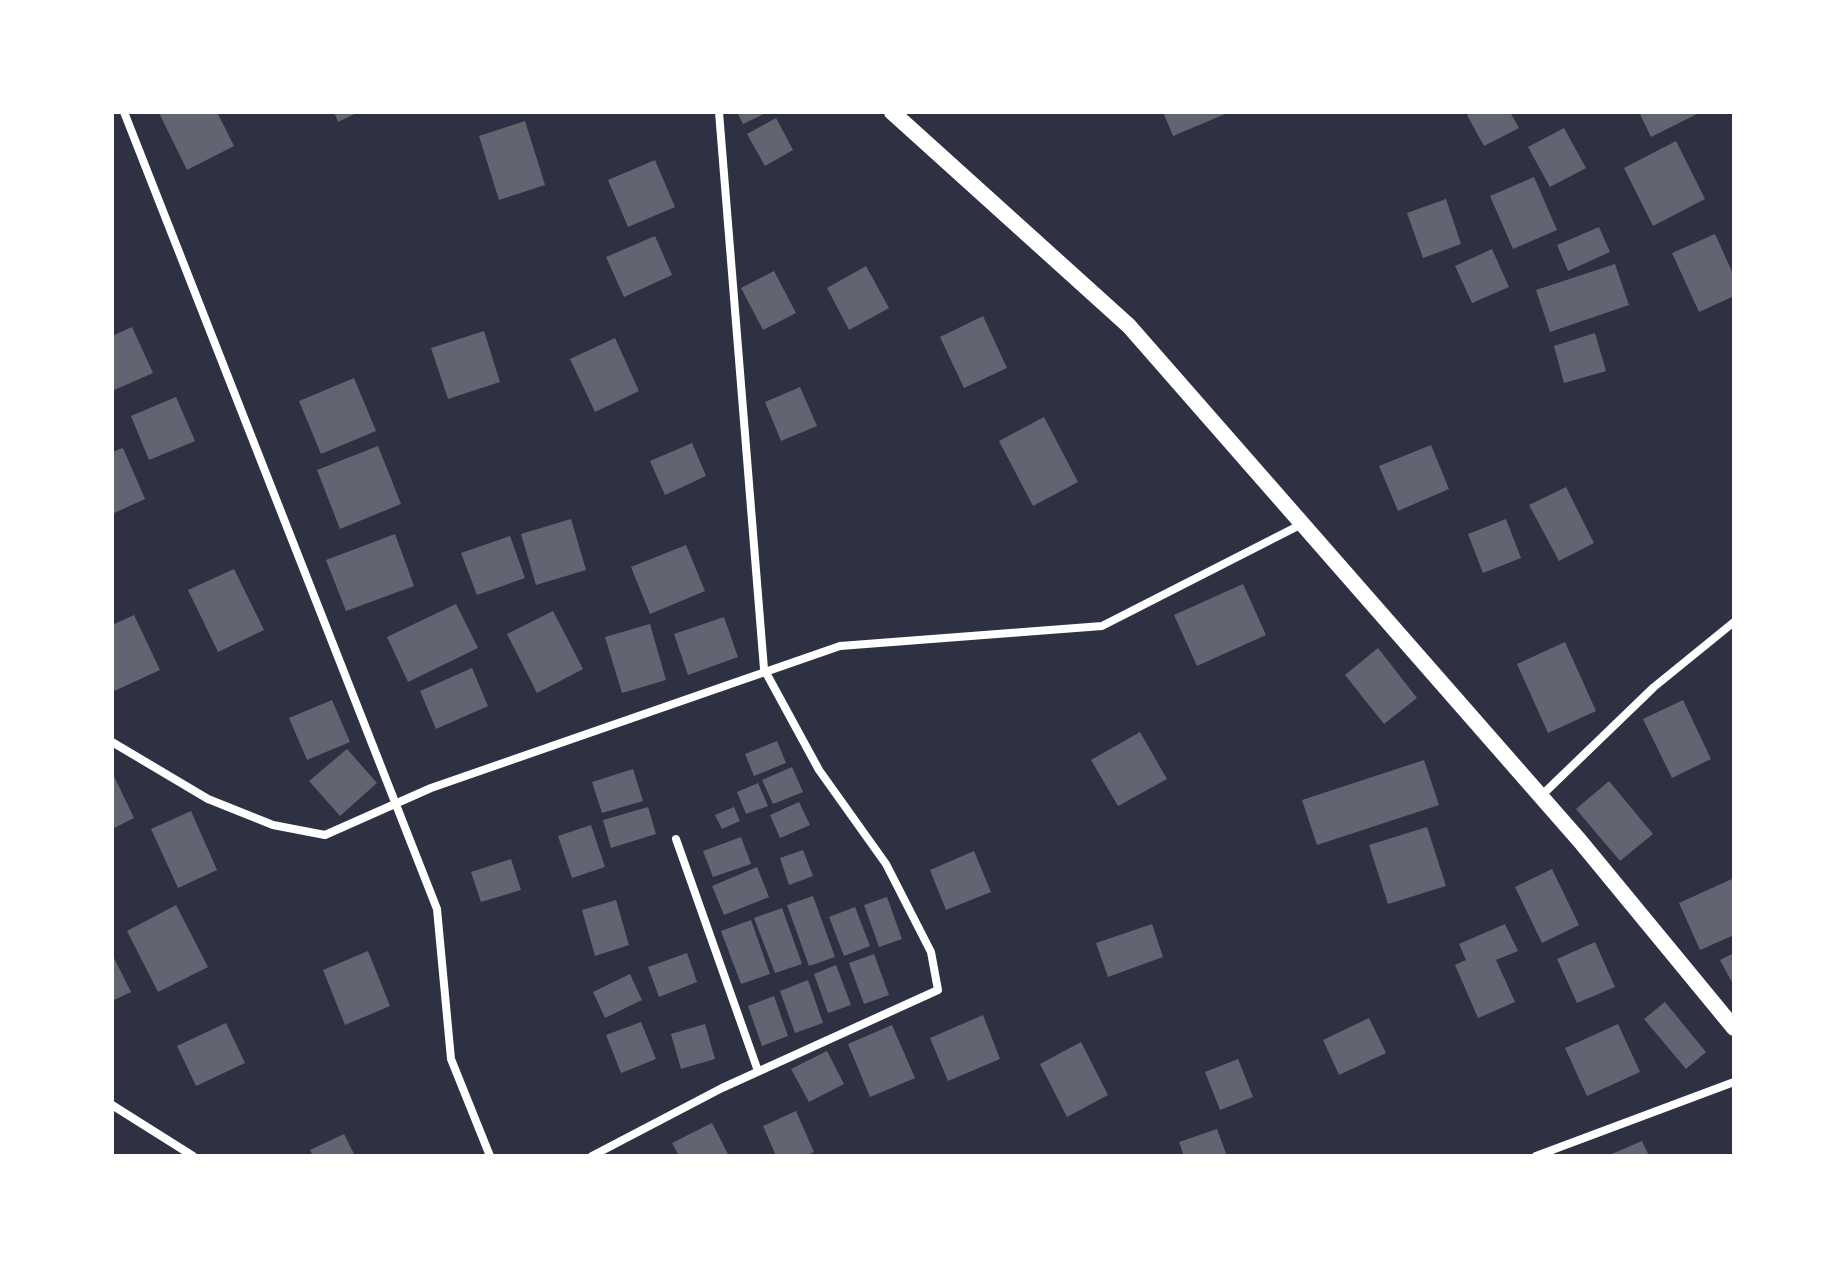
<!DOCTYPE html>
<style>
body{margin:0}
#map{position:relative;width:1846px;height:1268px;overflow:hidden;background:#2d3142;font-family:Quicksand,sans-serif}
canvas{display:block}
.frame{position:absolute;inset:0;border:114px solid #fff;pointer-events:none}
</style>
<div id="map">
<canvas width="1846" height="1268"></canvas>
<div class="frame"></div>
</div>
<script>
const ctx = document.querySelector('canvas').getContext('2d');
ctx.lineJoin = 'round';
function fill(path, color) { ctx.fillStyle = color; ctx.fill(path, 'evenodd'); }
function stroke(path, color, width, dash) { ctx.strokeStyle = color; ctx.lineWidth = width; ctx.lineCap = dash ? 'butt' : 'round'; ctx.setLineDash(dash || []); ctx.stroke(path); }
fill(new Path2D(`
 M217,112L234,146L187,170L159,113Z
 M334,112H359L338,122Z
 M737,112H768L743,124Z
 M1163,112H1230L1173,136Z
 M1472,112H1510L1519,128L1484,146L1467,115Z
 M1639,112H1701L1651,137Z
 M776,118L793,150L765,166L747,134Z
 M525,121L545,185L499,200L479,136Z
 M1564,128L1586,168L1550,187L1528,147Z
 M1676,141L1705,199L1653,226L1624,168Z
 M655,160L675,207L628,227L608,180Z
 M1534,177L1557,230L1513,249L1490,196Z
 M1446,199L1461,244L1423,258L1407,213Z
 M1599,227L1610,252L1568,271L1557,245Z
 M1715,234L1734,276V296L1699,312L1672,253Z
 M655,236L672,275L624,297L606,257Z
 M1492,249L1509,287L1472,303L1455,266Z
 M1615,264L1629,305L1550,332L1536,290Z
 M866,266L889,308L849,330L827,288Z
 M774,271L796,313L763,330L741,288Z
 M983,316L1007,368L964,388L940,337Z
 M132,327L153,373L112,391V336Z
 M484,331L500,382L448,399L431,348Z
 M1595,333L1606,371L1564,383L1554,346Z
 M615,338L639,391L595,412L570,359Z
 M354,378L376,431L321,454L299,401Z
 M800,387L817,426L781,441L765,402Z
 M176,397L195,441L149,460L131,416Z
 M1044,417L1078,482L1033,506L999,441Z
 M692,443L706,476L665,495L650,461Z
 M1431,445L1449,489L1398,511L1379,466Z
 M378,446L401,504L340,529L317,470Z
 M123,448L145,499L112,514V452Z
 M1566,487L1594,543L1559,561L1529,505Z
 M571,519L586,570L536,585L521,534Z
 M1506,519L1521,558L1483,573L1468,534Z
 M395,534L414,586L346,611L326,560Z
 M510,536L525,578L477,595L461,553Z
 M686,545L705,591L650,614L631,567Z
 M234,569L264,630L218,652L188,590Z
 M1243,584L1266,635L1197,666L1174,615Z
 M456,604L478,648L408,682L387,637Z
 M553,611L583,669L537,693L507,634Z
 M134,615L160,670L112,692V625Z
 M724,617L738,657L688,675L674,634Z
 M650,624L666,680L622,693L605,637Z
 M1565,642L1596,711L1548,733L1517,664Z
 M1378,648L1417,698L1384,724L1345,675Z
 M472,668L488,706L436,729L420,691Z
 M332,700L350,742L307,760L289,718Z
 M1683,700L1711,759L1672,778L1643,719Z
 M1140,732L1167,779L1118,806L1091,760Z
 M777,741L786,763L754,776L745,754Z
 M347,749L377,783L340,816L309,781Z
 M1424,760L1439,805L1317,845L1302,800Z
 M792,767L803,792L773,804L762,780Z
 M633,769L643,801L602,813L592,782Z
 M112,772L134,818L112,829Z
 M1609,781L1653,834L1620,861L1576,809Z
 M758,783L768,806L746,814L737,792Z
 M799,802L810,825L780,838L770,815Z
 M648,807L656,834L611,848L603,820Z
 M734,807L740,821L722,829L715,815Z
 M191,811L217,870L178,888L151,829Z
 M591,825L605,867L572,878L558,836Z
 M1427,827L1446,886L1388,904L1369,845Z
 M741,837L751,864L713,877L703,851Z
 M803,850L813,876L789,885L780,858Z
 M974,851L991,892L946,910L930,870Z
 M511,859L521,890L481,902L471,872Z
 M757,867L769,897L724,915L712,886Z
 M1552,869L1579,925L1542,943L1515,887Z
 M1734,878V935L1700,950L1679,903Z
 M813,896L835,957L809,966L787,905Z
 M887,897L902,939L879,947L864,905Z
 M616,900L629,945L595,956L582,910Z
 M176,905L208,967L158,992L127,931Z
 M855,907L870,946L844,956L829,917Z
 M782,908L802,964L775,973L754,918Z
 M751,920L770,974L741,984L721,931Z
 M1152,924L1163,957L1108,977L1096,943Z
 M1505,924L1518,951L1496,960L1515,1002L1478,1018L1455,965L1466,960L1459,944Z
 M1595,942L1615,987L1577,1003L1557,959Z
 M368,951L390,1006L345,1025L323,970Z
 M687,953L697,982L659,997L648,967Z
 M1734,953V986L1720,960Z
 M112,954L131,992L112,1001Z
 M874,954L889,995L864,1004L849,963Z
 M836,965L851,1005L828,1013L814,974Z
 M630,974L642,1000L605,1018L593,992Z
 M808,980L823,1023L795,1033L780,991Z
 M774,996L788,1036L762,1046L748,1006Z
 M1665,1002L1706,1052L1686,1069L1644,1019Z
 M983,1015L1000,1059L948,1081L930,1038Z
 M1369,1018L1386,1053L1339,1075L1323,1040Z
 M641,1022L656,1059L621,1073L606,1035Z
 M226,1023L245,1063L196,1086L177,1046Z
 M705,1024L715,1059L681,1069L671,1034Z
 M1618,1024L1640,1072L1587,1096L1565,1048Z
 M892,1025L915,1078L870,1097L848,1044Z
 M1081,1042L1108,1095L1067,1117L1040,1064Z
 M827,1051L844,1084L809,1102L791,1069Z
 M1238,1059L1253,1097L1220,1110L1205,1072Z
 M796,1111L814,1152L805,1156H776L763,1126Z
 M712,1123L729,1156H679L672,1143Z
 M1217,1129L1227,1156H1184L1179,1142Z
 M344,1134L355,1156H313L310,1150Z
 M1642,1141L1649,1156H1607Z`), '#626471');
stroke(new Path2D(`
 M124,112L437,909L451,1059L490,1156
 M112,742L208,799L273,825L325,835L431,788L840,646L1102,626L1302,524
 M1541,796L1654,687L1734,622
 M676,839L758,1071
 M112,1105L193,1156
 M592,1156L722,1088L938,990L931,952L886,864L819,770L764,669L719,112
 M1536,1156L1734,1082`), '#fff', 8);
stroke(new Path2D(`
 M892,112L1129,326L1580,841L1734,1028`), '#fff', 16);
</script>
